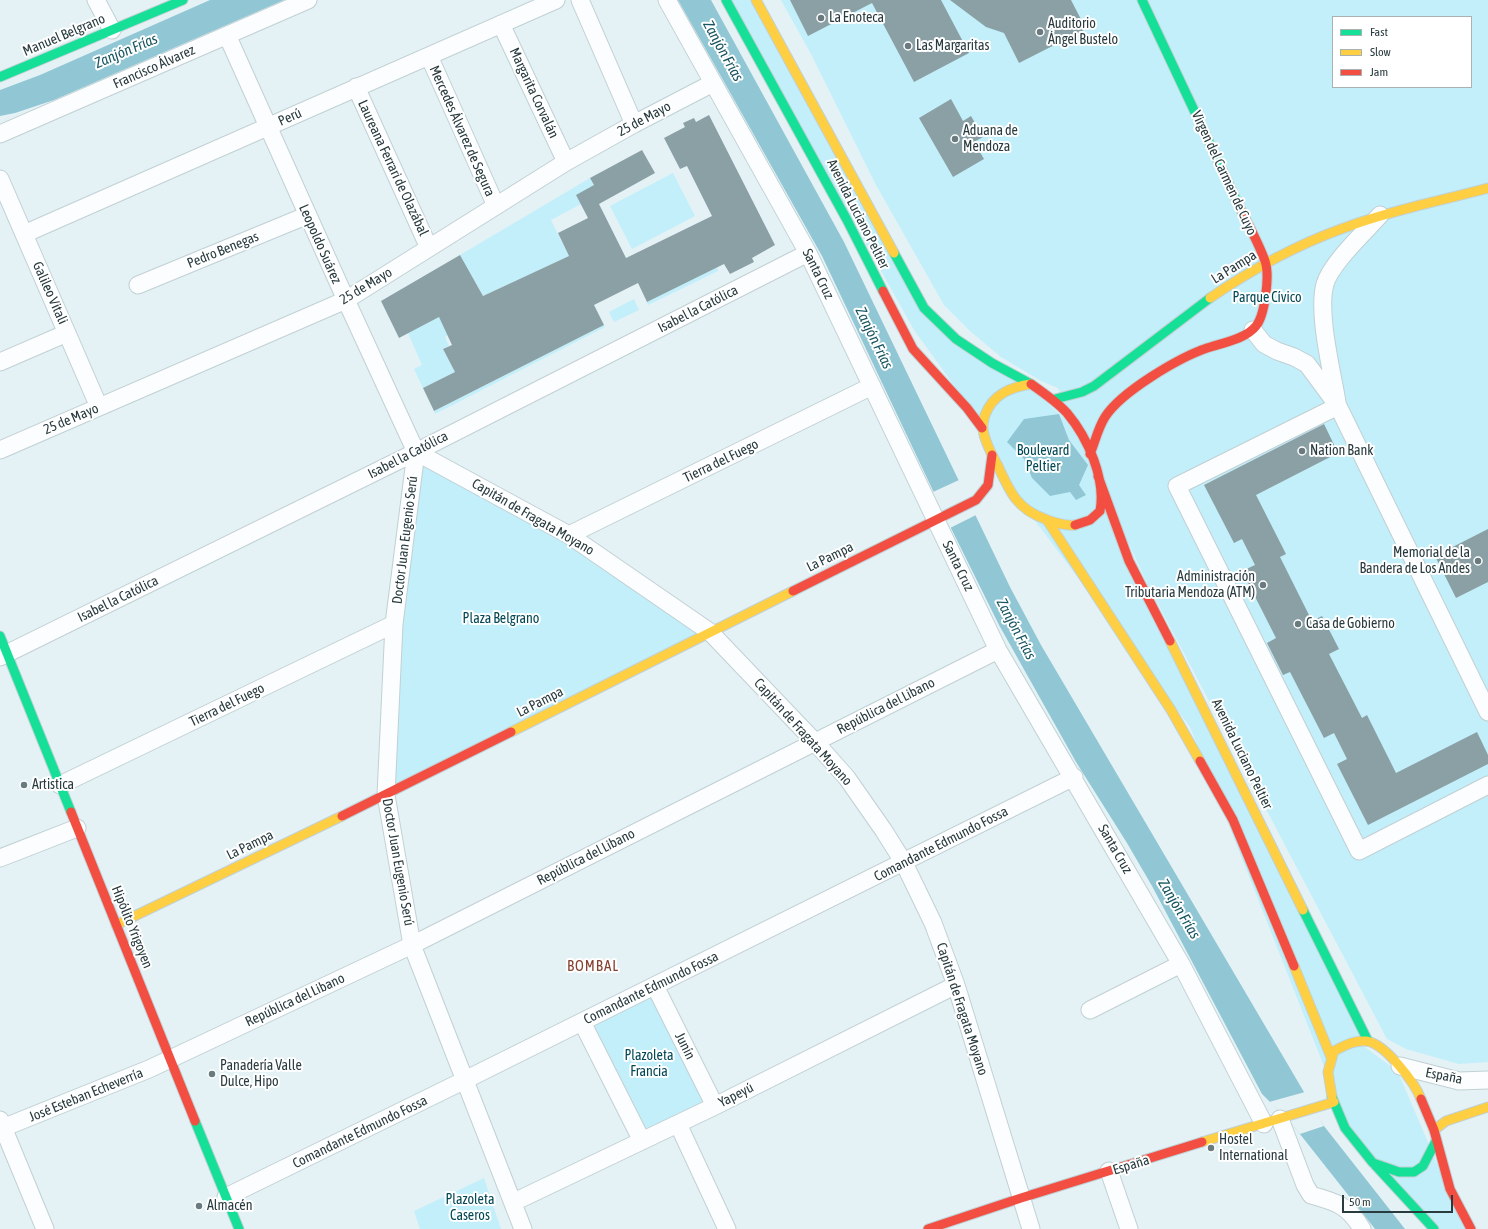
<!DOCTYPE html>
<meta charset="utf-8">
<style>
body{margin:0}
#map{position:relative;width:1488px;height:1229px;overflow:hidden;background:#e4f2f6;font-family:"Asap Condensed",sans-serif}
canvas{display:block}
.legend{position:absolute;left:1332px;top:16px;width:140px;height:72px;box-sizing:border-box;background:#fff;border:1px solid #a9b1b2;margin:0;padding:5px 7px;list-style:none;font-size:12px;color:#293b3f}
.legend li{display:flex;align-items:center;gap:8px;height:20px}
.legend b{width:20px;border:1px solid #a9b1b2}
.scale{position:absolute;left:1342px;top:1195px;width:111px;height:18px;box-sizing:border-box;border:2px solid #293b3f;border-top:0;padding-left:5px;font-size:12px;line-height:14px;white-space:nowrap;color:#293b3f;-webkit-text-stroke:3px #fff;paint-order:stroke}
</style>
<div id="map">
<canvas width="1488" height="1229"></canvas>
<ul class="legend">
<li><b style="height:5px;background:#16e098"></b>Fast</li>
<li><b style="height:5px;background:#ffcf43"></b>Slow</li>
<li><b style="height:5px;background:#f24e42"></b>Jam</li>
</ul>
<div class="scale">50 m</div>
</div>
<script>
const ctx = document.querySelector('canvas').getContext('2d');
ctx.lineJoin = 'round';
function fill(path, color) { ctx.fillStyle = color; ctx.fill(path, 'evenodd'); }
function stroke(path, color, width, dash) { ctx.strokeStyle = color; ctx.lineWidth = width; ctx.lineCap = dash ? 'butt' : 'round'; ctx.setLineDash(dash || []); ctx.stroke(path); }
function label(font, color, halo, rows, align = 'center') {
  ctx.font = font + ' "Asap Condensed",sans-serif'; ctx.lineWidth = 4; ctx.setLineDash([]); ctx.textBaseline = 'middle'; ctx.strokeStyle = halo; ctx.fillStyle = color; for (const [text, x, y, turn = 0] of rows) {
    ctx.save(); ctx.translate(x, y); ctx.rotate((+turn || 0) * Math.PI / 180); ctx.textAlign = isNaN(turn) ? turn : align; if (halo) ctx.strokeText(text, 0, 0); ctx.fillText(text, 0, 0); ctx.restore();
  }
}
fill(new Path2D(`
 M730,0H753L922,311L1035,391L1075,429L1365,1047L1398,1072L1465,1229H1435L1348,1127L1190,727L1024,506L985,428L914,330Z
 M781,0H1488V1062L1459,1064L1406,1049L1387,1039L1136,562L1058,388L1041,381L1001,357L970,331L944,305L876,185L811,54ZM1333,17H1471V87H1333Z
 M673,173L695,216L632,249L610,206Z
 M590,178L594,185L581,204L551,220L569,256L483,296L460,255Z
 M717,267L718,271L648,305L647,302Z
 M634,299L639,310L614,322L609,312Z
 M439,317L448,335L445,337L449,346L443,349L455,372L423,388L414,369L422,365L408,333Z
 M604,325L605,327L435,414L434,411Z
 M419,458L567,539L703,632L390,790L397,629Z
 M655,986L715,1106L642,1141L582,1022Z
 M484,1178L501,1229H420L414,1211Z`), '#c2effa');
fill(new Path2D(`
 M210,0H284L54,100L15,113L0,116V90L40,75Z
 M678,0H711L844,242L1010,587L1041,645L1324,1126L1405,1229H1375L1292,1124L1262,1094L1152,886L1127,843L1076,762L999,625L945,516L822,256Z
 M1059,414L1069,440L1088,465L1079,485L1086,495L1076,500L1070,492L1050,496L1032,478L1024,459L1007,442L1024,419Z`), '#91c7d4');
fill(new Path2D(`
 M959,480L976,515L950,528L933,492Z
 M1305,1092L1324,1126L1300,1134L1286,1117L1269,1102Z`), '#e4f2f6');
fill(new Path2D(`
 M790,0H941L969,53L914,82L872,3L808,36Z
 M950,0H1071L1086,29L1019,63L1004,33L986,27Z
 M951,99L963,121L971,116L983,137L974,142L984,159L953,177L919,118Z
 M709,115L775,245L752,258L754,262L730,274L724,264L647,302L638,283L594,305L604,325L434,411L423,388L455,372L443,349L452,345L439,317L399,338L381,301L460,255L483,296L569,256L558,233L588,218L576,195L594,185L590,178L642,150L655,173L599,204L626,258L712,216L687,166L680,169L664,138L685,127L683,123L694,118L696,122Z
 M1324,424L1338,453L1256,495L1286,554L1280,557L1312,621L1322,616L1339,649L1329,654L1362,718L1367,715L1396,773L1477,732L1488,755V764L1368,825L1337,764L1347,759L1334,733L1324,738L1290,672L1283,675L1267,643L1276,638L1242,571L1255,565L1242,539L1234,543L1204,485Z
 M1488,529V582L1456,598L1435,556Z`), '#8ba0a5');
const street = new Path2D(`
 M96,0L112,30
 M580,0L634,124
 M667,0L808,253L998,650L1181,964L1264,1124
 M501,24L566,162
 M227,35L346,300L416,452
 M429,56L496,206
 M356,87L429,248
 M0,134L308,0
 M0,179L99,407
 M24,234L556,0
 M138,285L308,215
 M1253,330L1264,344L1277,351L1294,357L1307,364L1338,406L1488,712
 M0,362L67,333
 M1337,402C1332,371 1317,313 1325,284C1331,263 1365,232 1380,215
 M1338,406L1177,486L1359,851L1488,785
 M0,450L346,300L566,162L634,124L713,83
 M416,452L569,535L710,632L815,742L847,778L884,831L904,863L933,923L956,985L1031,1229
 M416,452L394,624L386,795L412,945L523,1229
 M569,535L872,386
 M0,657L416,452L808,253
 M60,785L394,624
 M0,858L77,828
 M655,986L715,1106
 M1090,1010L1181,964
 M582,1022L642,1141
 M1400,1066L1459,1081L1488,1080
 M1280,1119L1305,1185L1311,1195C1336,1202 1348,1205 1362,1229
 M0,1120L45,1229
 M678,1124L727,1229
 M0,1129L149,1069L412,945L998,650
 M1109,1171L1129,1229
 M226,1197L465,1080L1074,777
 M514,1202L715,1106L956,985`);
const fast = new Path2D(`
 M726,0L847,220L883,291
 M1142,0L1242,212
 M0,77L183,0
 M894,253L924,308L956,339L992,363L1031,384
 M1055,399L1082,392L1094,386L1210,298
 M0,636L71,812
 M1303,910L1368,1041
 M1332,1097L1345,1128L1373,1163L1399,1172H1414L1423,1166L1436,1141
 M195,1121L239,1229
 M1375,1165L1434,1229`);
const slow = new Path2D(`
 M756,0L894,253
 M1210,298C1251,270 1294,246 1341,229C1389,211 1439,201 1488,188
 M1031,384C1011,387 993,394 985,415C984,419 982,424 983,430C985,443 992,455 998,466C1010,492 1017,509 1045,519C1055,523 1064,526 1075,525
 M1047,520L1171,710L1200,761
 M1170,641L1303,910
 M511,732L793,591
 M116,925L342,816
 M1294,966L1331,1057
 M1332,1097L1328,1072L1334,1051C1344,1046 1354,1040 1366,1041C1385,1043 1415,1083 1421,1099
 M1434,1130L1446,1121L1488,1107
 M1202,1142L1334,1102`);
const jam = new Path2D(`
 M883,291L913,349L967,408L982,428
 M1031,384C1044,393 1057,402 1067,413C1088,438 1106,479 1100,511L1090,520L1075,525
 M1090,454C1095,442 1098,428 1105,417C1121,392 1178,358 1207,348C1222,343 1246,339 1256,326C1265,315 1270,275 1265,261C1259,244 1250,228 1242,212
 M1098,476L1129,561L1170,641
 M793,591L976,500L988,485L992,455
 M1200,761L1233,820L1294,966
 M71,812L195,1121
 M342,816L511,732
 M1421,1099L1434,1130L1450,1189L1471,1229
 M928,1229L1021,1198L1202,1142`);
stroke(street, '#c1d0d4', 19);
stroke(fast, '#c1d0d4', 11);
stroke(slow, '#c1d0d4', 11);
stroke(jam, '#c1d0d4', 11);
stroke(street, '#fbfdfe', 17);
stroke(fast, '#16e098', 9);
stroke(slow, '#ffcf43', 9);
stroke(jam, '#f24e42', 9);
for (const [x, y, r, color] of [
 [821,18,4,"#6a7b7f"],
 [1040,32,4,"#6a7b7f"],
 [908,46,4,"#6a7b7f"],
 [955,139,4,"#6a7b7f"],
 [1302,451,4,"#6a7b7f"],
 [1478,561,4,"#6a7b7f"],
 [1263,585,4,"#6a7b7f"],
 [1298,624,4,"#6a7b7f"],
 [24,785,4,"#6a7b7f"],
 [212,1074,4,"#6a7b7f"],
 [1211,1148,4,"#6a7b7f"],
 [199,1206,4,"#6a7b7f"]
]) { const dot = new Path2D(); dot.arc(x, y, r, 0, 2 * Math.PI); ctx.fillStyle = color; ctx.fill(dot); stroke(dot, '#fff', 1.5); }
label('14px', '#293b3f', '#fff', [
 ["La Enoteca",829,18],
 ["Auditorio",1048,24],
 ["Ángel Bustelo",1048,40],
 ["Las Margaritas",916,46],
 ["Aduana de",963,131],
 ["Mendoza",963,147],
 ["Nation Bank",1310,451],
 ["Memorial de la",1470,553,"right"],
 ["Bandera de Los Andes",1470,569,"right"],
 ["Administración",1255,577,"right"],
 ["Tributaria Mendoza (ATM)",1255,593,"right"],
 ["Casa de Gobierno",1306,624],
 ["Artistica",32,785],
 ["Panadería Valle",220,1066],
 ["Dulce, Hipo",220,1082],
 ["Hostel",1219,1140],
 ["International",1219,1156],
 ["Almacén",207,1206]
], 'left');
label('14px', '#293b3f', '#fff', [
 ["Manuel Belgrano",64,35,-23],
 ["Francisco Álvarez",154,67,-24],
 ["Margarita Corvalán",534,93,65],
 ["Perú",290,117,-24],
 ["25 de Mayo",644,119,-28],
 ["Mercedes Álvarez de Segura",462,131,66],
 ["Laureana Ferrari de Olazábal",393,168,65],
 ["Virgen del Carmen de Cuyo",1224,173,65],
 ["Avenida Luciano Peltier",858,214,63],
 ["Leopoldo Suárez",320,244,66],
 ["Pedro Benegas",223,250,-22],
 ["La Pampa",1234,267,-32],
 ["Santa Cruz",818,274,64],
 ["25 de Mayo",366,286,-31],
 ["Galileo Vitali",50,293,66],
 ["Isabel la Católica",698,309,-27],
 ["25 de Mayo",71,419,-23],
 ["Isabel la Católica",408,455,-27],
 ["Tierra del Fuego",721,461,-26],
 ["Capitán de Fragata Moyano",533,517,30],
 ["Doctor Juan Eugenio Serú",405,540,-83],
 ["La Pampa",830,557,-26],
 ["Santa Cruz",958,566,64],
 ["Isabel la Católica",118,599,-26],
 ["La Pampa",540,702,-27],
 ["Tierra del Fuego",227,705,-26],
 ["República del Libano",886,706,-27],
 ["Capitán de Fragata Moyano",803,732,48],
 ["Avenida Luciano Peltier",1242,754,64],
 ["Comandante Edmundo Fossa",941,844,-27],
 ["La Pampa",250,845,-26],
 ["Santa Cruz",1115,849,60],
 ["República del Libano",586,857,-27],
 ["Doctor Juan Eugenio Serú",398,862,80],
 ["Hipólito Yrigoyen",132,927,68],
 ["Comandante Edmundo Fossa",651,988,-26],
 ["República del Libano",295,1000,-25],
 ["Capitán de Fragata Moyano",962,1009,72],
 ["Junín",685,1046,63],
 ["España",1444,1076,11],
 ["José Esteban Echeverría",86,1095,-22],
 ["Yapeyú",736,1095,-27],
 ["Comandante Edmundo Fossa",360,1132,-26],
 ["España",1131,1165,-17]
]);
label('14px', '#024754', '#fff', [
 ["Parque Cívico",1267,298],
 ["Boulevard",1043,451],
 ["Peltier",1043,467],
 ["Plaza Belgrano",501,619],
 ["Plazoleta",649,1056],
 ["Francia",649,1072],
 ["Plazoleta",470,1200],
 ["Caseros",470,1216]
]);
label('italic 15px', '#175561', '#fff', [
 ["Zanjón Frías",126,51,-23],
 ["Zanjón Frías",723,51,61],
 ["Zanjón Frías",874,338,64],
 ["Zanjón Frías",1016,629,62],
 ["Zanjón Frías",1179,909,59]
]);
ctx.letterSpacing = '1px';
label('15px', '#864030', '#fff', [
 ["BOMBAL",593,966]
]);
ctx.letterSpacing = '0px';
</script>
